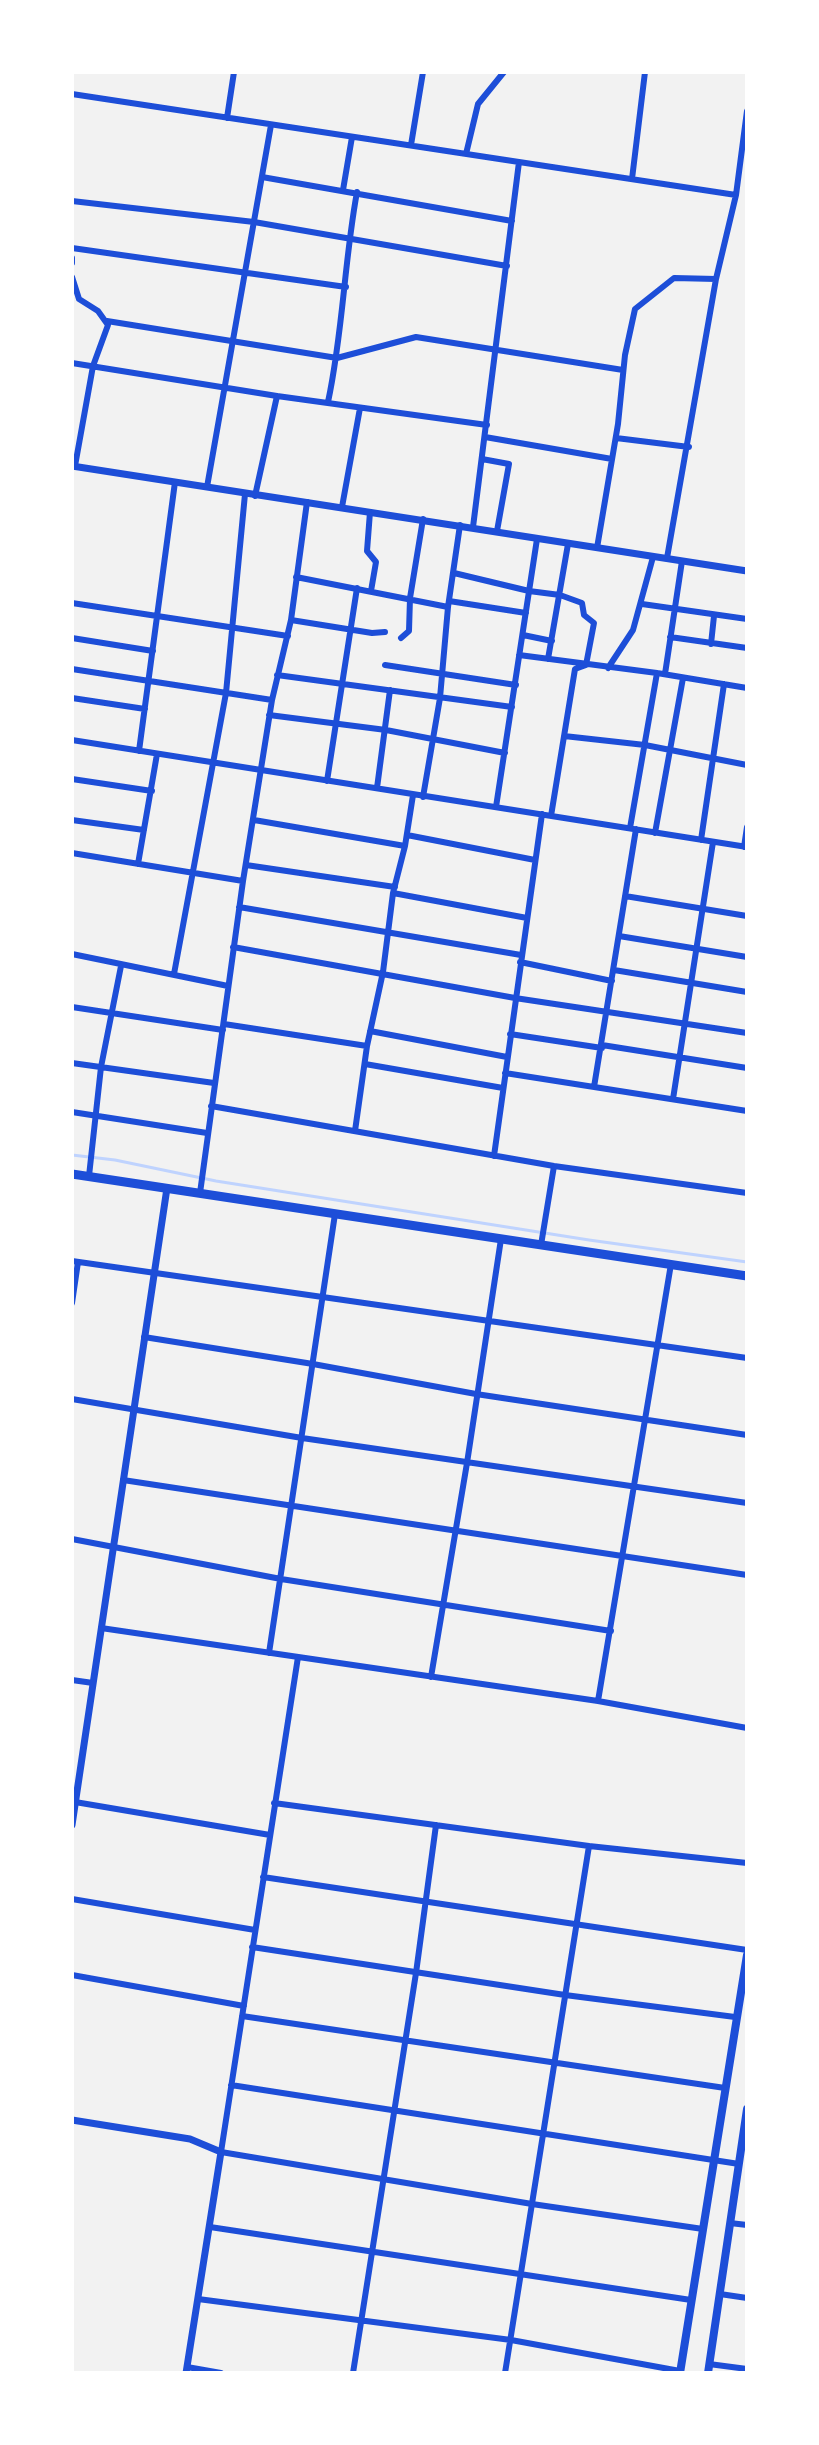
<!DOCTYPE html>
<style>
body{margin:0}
#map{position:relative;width:819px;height:2445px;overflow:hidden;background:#f2f2f2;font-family:"IBM Plex Sans",sans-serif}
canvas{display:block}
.frame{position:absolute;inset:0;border:74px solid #fff;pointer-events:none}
</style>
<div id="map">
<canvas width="819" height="2445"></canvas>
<div class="frame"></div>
</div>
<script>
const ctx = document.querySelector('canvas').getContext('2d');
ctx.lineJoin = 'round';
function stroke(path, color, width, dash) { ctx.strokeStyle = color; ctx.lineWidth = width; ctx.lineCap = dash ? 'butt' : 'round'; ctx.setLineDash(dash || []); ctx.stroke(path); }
stroke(new Path2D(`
 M72,1155L115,1160L216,1181L589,1240L747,1262`), '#bfd3fe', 3);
stroke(new Path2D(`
 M72,94L736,195
 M227,118L234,72
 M411,145L423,72
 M466,154L478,104L504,72
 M262,177L512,221
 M632,179L645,72
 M343,190L352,137
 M72,201L254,222L507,266
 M72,248L346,287
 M72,258V263
 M72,277L79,299L98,311L108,325L93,366L75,466
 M107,321L337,358L416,337L623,370
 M72,363L277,396L487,425
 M328,402C343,333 344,262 357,192
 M485,437L612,459
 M616,438L689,447
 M482,459L509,464L497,531
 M207,487L271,125
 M255,496L277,396
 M342,507L360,408
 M370,512L367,551L376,562L371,591
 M473,527L519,162
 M597,548L618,424L625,355L635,309L674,278L716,279
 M667,558L716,279L736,195L747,111
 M454,573L529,591L560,595L582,603L584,615L594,623L586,665L575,669L551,816
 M296,577L448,607
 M449,601L526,613
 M72,603L288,636
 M642,604L747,619
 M291,620L372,633L385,632
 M523,635L552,641
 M670,637L747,648
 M72,638L153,651
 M401,638L409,631L410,598L423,519
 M711,644L714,616
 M519,655L657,673L747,688
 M548,659L568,544
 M385,665L516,685
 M608,668L633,630L653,557
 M72,669L272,700
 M665,674L682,561
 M277,675L512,707
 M72,698L145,709
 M269,715L386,730L505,753
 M564,736L645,745L747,765
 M72,740L747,847
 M139,751L175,482
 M72,779L152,791
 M327,781L357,588
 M377,788L390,690
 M423,797L440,698L448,607L460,525
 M496,807L537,539
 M72,820L144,830
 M254,820L405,846
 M630,828L657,673
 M655,833L683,678
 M407,835L535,860
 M701,840L724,684
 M744,847L747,827
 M72,853L243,881
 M138,864L157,754
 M246,865L395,887
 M393,893L527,918
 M625,896L747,916
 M239,907L521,955
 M619,936L747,957
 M233,947L515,998L747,1033
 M72,954L228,986
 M520,962L612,981
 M614,970L747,992
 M174,974L226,693L245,494
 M72,1007L223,1030
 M224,1024L367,1046
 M370,1031L507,1057
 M510,1034L602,1048
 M602,1045L747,1068
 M72,1063L214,1083
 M365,1064L503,1088
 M505,1073L747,1111
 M594,1087L636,829
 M673,1099L713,842
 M211,1106L554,1166L747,1193
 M72,1112L207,1133
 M355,1131L367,1046L383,972L393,893L405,846L413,795
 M494,1156L542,814
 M89,1176L101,1067L121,966
 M200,1193L243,881L272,700L291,620L307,502
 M541,1245L554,1166
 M72,1261L747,1358
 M72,1303L78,1262
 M144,1337L313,1364L476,1394L747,1435
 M72,1399L302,1438L747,1503
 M123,1480L747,1575
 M72,1539L281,1579L611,1631
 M101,1628L598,1701L747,1728
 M269,1653L335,1214
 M298,1657L221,2152L532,2204L703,2229
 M431,1677L467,1463L501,1239
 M72,1680L93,1683
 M598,1701L671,1264
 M75,1802L270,1835
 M274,1803L589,1846L747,1863
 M263,1877L747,1950
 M72,1899L255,1930
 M252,1947L565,1995L735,2017
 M72,1975L244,2006
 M242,2016L725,2088
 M231,2085L739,2164
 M730,2223L747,2225
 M210,2227L691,2300
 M720,2294L747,2298
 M198,2299L511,2340L680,2371
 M709,2364L747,2369
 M187,2367L221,2373
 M353,2373L416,1973L436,1825
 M505,2373L589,1846`), '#1d4ed8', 6);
stroke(new Path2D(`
 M72,466L747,571
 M72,1825L167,1188
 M72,2120L190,2139L221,2152L186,2373`), '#1d4ed8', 7);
stroke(new Path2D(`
 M680,2373L747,1955
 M708,2373L747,2109`), '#1d4ed8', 8);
stroke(new Path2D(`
 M72,1174L747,1276`), '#1d4ed8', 9);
</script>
